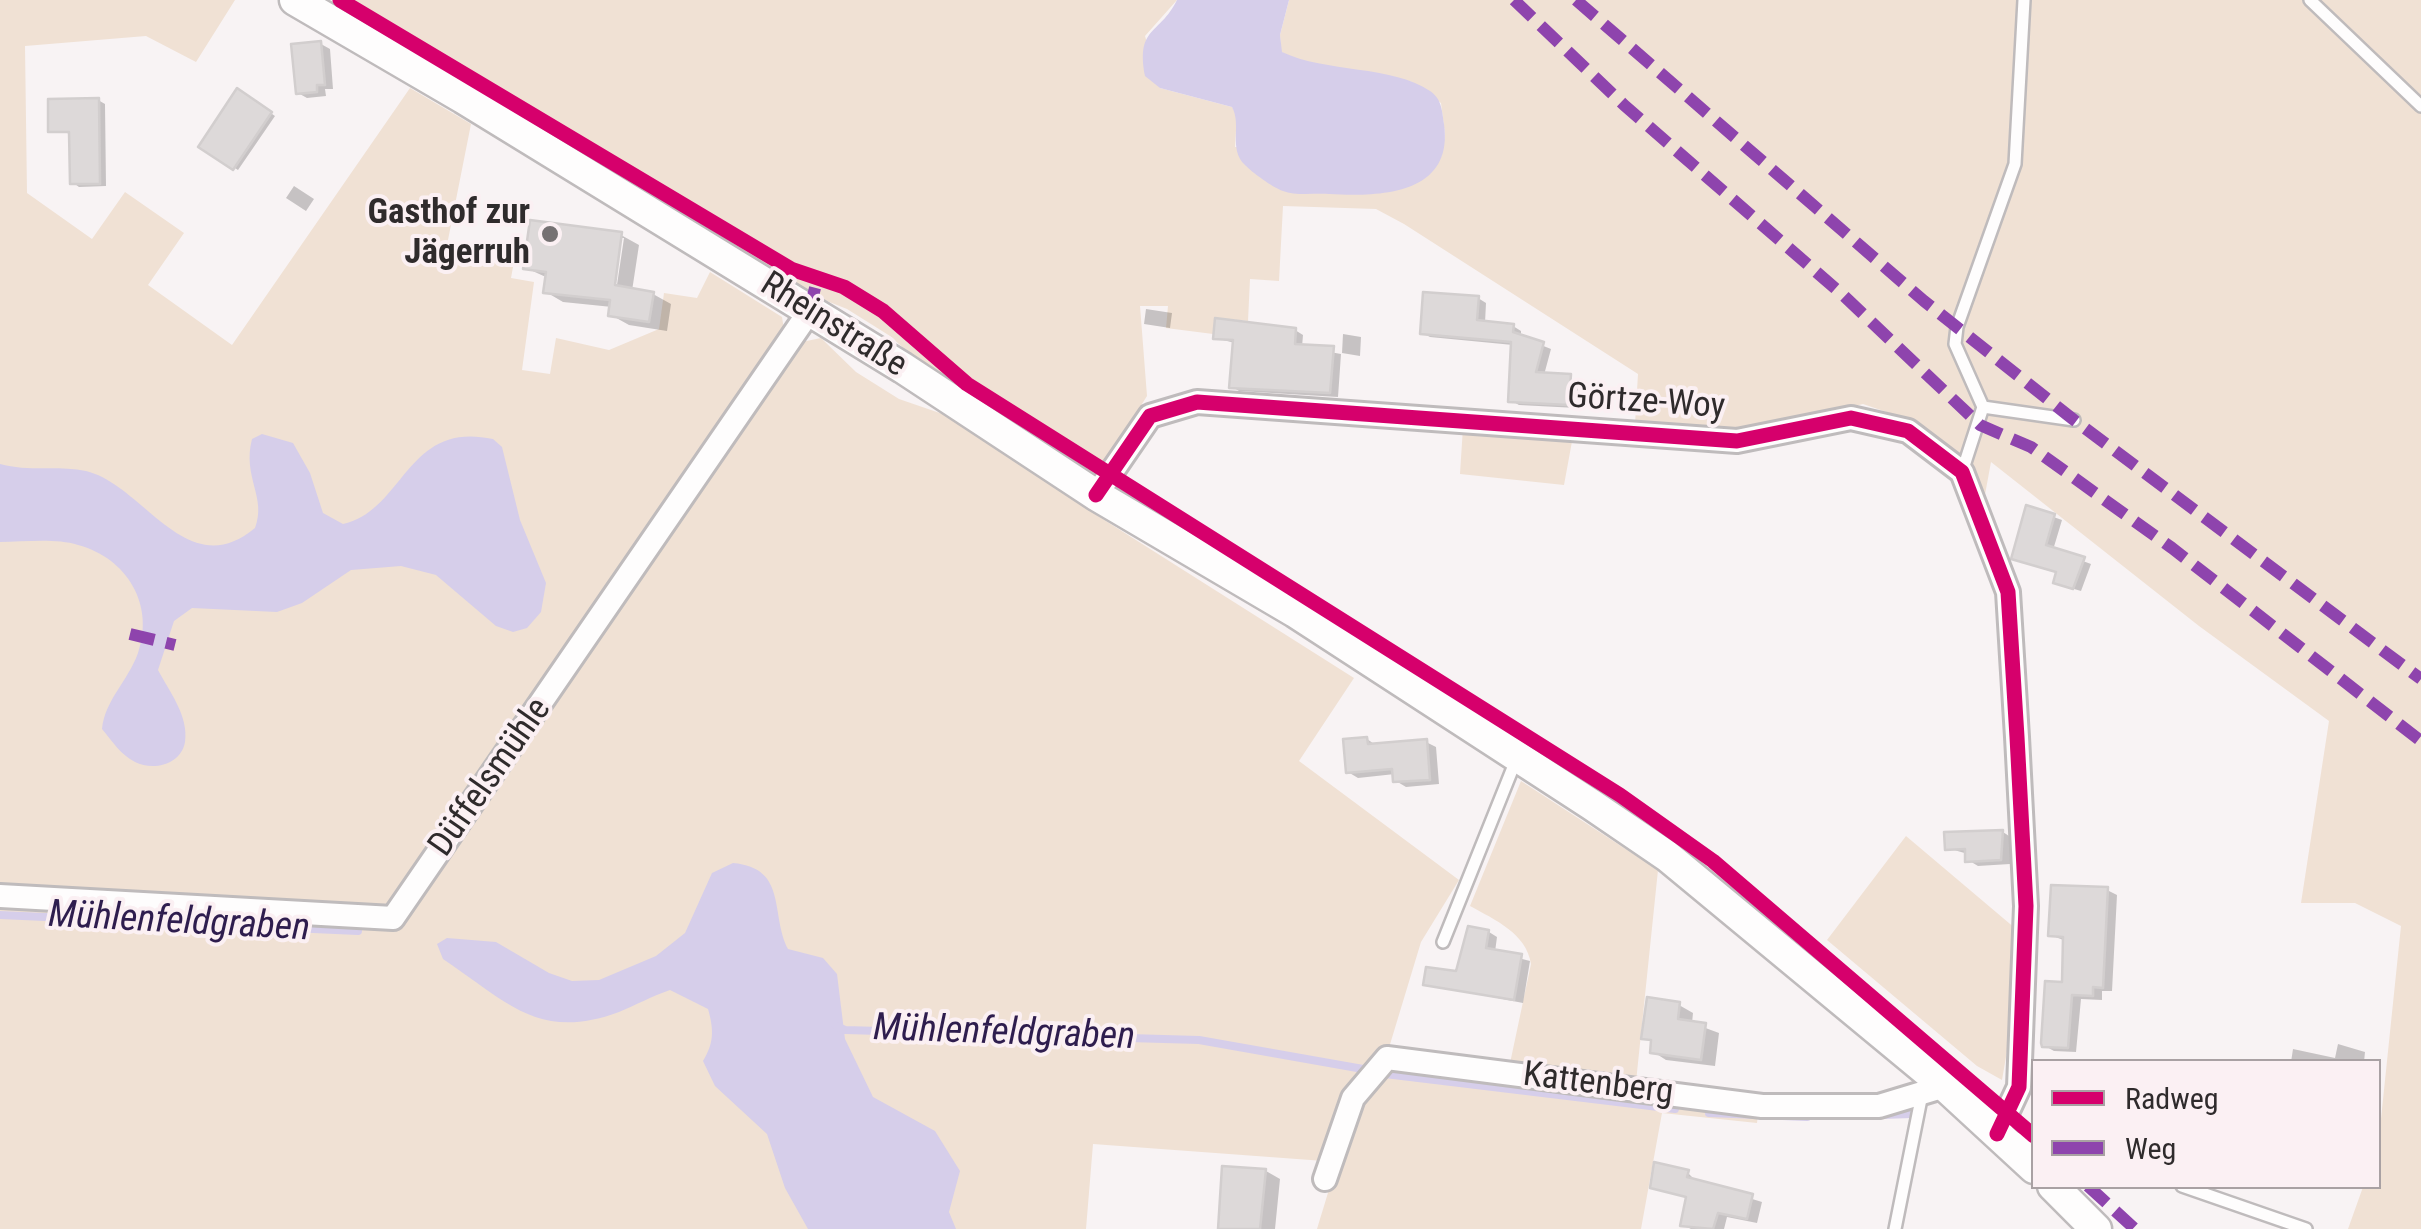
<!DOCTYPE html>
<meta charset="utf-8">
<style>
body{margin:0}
#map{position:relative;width:2421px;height:1229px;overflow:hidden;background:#f8f3f4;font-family:"Roboto Condensed",sans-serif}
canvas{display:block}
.legend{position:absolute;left:2031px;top:1059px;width:350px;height:130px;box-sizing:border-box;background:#fbf0f3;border:2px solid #a9a1a3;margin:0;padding:12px 18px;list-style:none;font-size:30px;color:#2f2b2c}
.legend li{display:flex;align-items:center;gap:20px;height:50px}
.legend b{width:50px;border:2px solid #a9a1a3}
</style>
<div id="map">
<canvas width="2421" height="1229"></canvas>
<ul class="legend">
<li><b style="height:12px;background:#d6006c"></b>Radweg</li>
<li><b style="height:12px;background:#8e44ad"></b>Weg</li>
</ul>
</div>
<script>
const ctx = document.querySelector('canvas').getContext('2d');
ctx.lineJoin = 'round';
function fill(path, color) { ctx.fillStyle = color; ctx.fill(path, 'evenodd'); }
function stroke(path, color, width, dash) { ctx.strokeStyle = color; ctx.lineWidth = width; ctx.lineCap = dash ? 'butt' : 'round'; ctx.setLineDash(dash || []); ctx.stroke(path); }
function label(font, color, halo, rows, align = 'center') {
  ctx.font = font + ' "Roboto Condensed",sans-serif'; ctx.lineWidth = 8; ctx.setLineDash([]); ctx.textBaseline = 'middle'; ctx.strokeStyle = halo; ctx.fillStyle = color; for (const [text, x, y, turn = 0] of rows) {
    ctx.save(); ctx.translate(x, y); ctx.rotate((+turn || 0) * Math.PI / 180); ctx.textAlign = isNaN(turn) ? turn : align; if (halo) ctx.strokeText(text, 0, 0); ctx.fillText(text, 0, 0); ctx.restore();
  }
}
fill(new Path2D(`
 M0,0H235L196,62L146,36L25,46L27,193L92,239L125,192L184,233L148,285L232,345L410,88L471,124L446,250L513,267L511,278L534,282L522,370L550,374L556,338L609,350L659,329L664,293L697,298L710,272L782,317L785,336L391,902L373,908L0,884Z
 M337,0H1177L1145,36L1160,88L1232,107L1237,115L1235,147L1441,157L1445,135L1441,103L1412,82L1305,63L1281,52L1280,35L1289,0H2421V1229H2348L2363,1187L2378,1186L2379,1138L2401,926L2355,903H2301L2329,721L2199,626L1991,462L1984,500L1974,471L1954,452L1910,420L1863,404L1738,433L1635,424L1638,374L1404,224L1376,209L1283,206L1279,281L1250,279L1248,321L1215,318L1213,334L1166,328L1168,306H1140L1147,396L1110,455L1124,465L1113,492L951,391L890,336L847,309L774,280L339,13Z
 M821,338L856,372L899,399L963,421L1102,508L1098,516L1354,678L1299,761L1459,880L1421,942L1388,1051L1324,1161L1093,1144L1086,1229H0V903L382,926L797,343Z
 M1463,427L1573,436L1564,485L1460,474Z
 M1521,781L1658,870L1636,1082L1509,1068L1531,964C1526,933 1495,920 1470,906Z
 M1906,836L2016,929L2011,1028L2002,1080L1977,1066L1827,940Z
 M1386,1069L1758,1114L1757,1123L1662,1113L1641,1229H1317C1335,1172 1348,1116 1386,1069Z`), '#f0e1d4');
fill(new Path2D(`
 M1177,0H1289L1280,35L1282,52C1326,73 1392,65 1430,91C1442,99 1442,111 1444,124C1454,195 1380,197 1329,194C1315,193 1295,196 1283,191C1272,187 1253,173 1245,165C1228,149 1242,125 1232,107L1160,88L1145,76C1136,26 1159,36 1177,0Z
 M262,434L293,443L310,473L323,513L343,524C405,510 406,420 493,439L502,447L520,520L546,583L541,612L527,628L513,632L496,626L436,575L401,566L351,570L302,603L277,612L192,608L174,621L158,670C169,691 189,716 185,742C181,765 153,771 135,762C121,755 112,741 102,729C105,700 128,681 138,653C155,605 127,558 78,545C55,538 24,542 0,542V464C28,472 58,465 86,471C144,485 187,585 255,528C267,497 242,477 252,439Z
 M733,863C788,868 770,914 788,949L823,958L837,974L845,1039L873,1097L935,1131L960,1171L949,1212L956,1229H808L785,1188L767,1134L715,1086L703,1061C714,1043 714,1030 708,1009L670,990C652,996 636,1005 619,1012C538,1042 506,1001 443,959L437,944L447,938L496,942L549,973L572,981L599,980L656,956L685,933L712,873Z`), '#d6ceea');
fill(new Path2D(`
 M321,44L330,49L333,89H325L326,96L307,98L298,93Z
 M238,91L275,116L238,170L201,146Z
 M98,100L105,104L106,186L79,187L72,182V134L51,130Z
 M294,186L314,199L306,211L286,198Z
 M621,235L639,245L632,291L653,294L671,304L667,331L629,325L611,315L612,307L563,302L546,292L548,278L526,268ZM619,238H624L615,298L610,297Z
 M1478,298L1486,303L1485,323L1513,326L1521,331V337L1551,349L1544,375L1578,381L1577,408L1519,405L1510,400L1513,345L1430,337L1422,333Z
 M1146,309L1172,313L1170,328L1144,324Z
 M1295,330L1303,335L1302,347L1341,354L1338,397L1239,391L1231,386L1235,343L1215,338Z
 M1343,334L1361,337L1360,356L1342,353Z
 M2028,508L2062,520L2053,550L2091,564L2081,591L2064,586Z
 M1367,739L1377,746L1426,742L1436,747L1439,784L1406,787L1396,781L1395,774L1358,778L1348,772Z
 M2003,832L2012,838L2010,864L1978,866L1968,860V854L1947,848Z
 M2107,890L2117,895L2112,991H2102V1000L2081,999L2076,1052L2054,1051L2045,1046L2064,985L2066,941L2050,935Z
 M1489,932L1497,937L1495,952L1530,961L1523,1003L1425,984L1458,974Z
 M1679,1005L1693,1013L1692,1023L1719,1033L1715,1066L1666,1060L1652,1051L1653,1043L1644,1037Z
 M2338,1044L2365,1052L2364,1062H2291L2293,1049L2335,1058Z
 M1266,1171L1280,1179L1275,1229H1221Z
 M1688,1173L1697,1182L1762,1202L1757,1223L1727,1217L1724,1229H1691L1682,1224L1689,1198L1653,1186Z`), '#0003');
stroke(new Path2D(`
 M0,915L358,931
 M836,1026L845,1030L1199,1040L1363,1069
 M1385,1074L1675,1109
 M1709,1113L1807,1117
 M1881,1115L1912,1114`), '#d6ceea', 8);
const building = new Path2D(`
 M321,41L325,85H317V92L296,94L291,44Z
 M237,88L272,112L233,170L198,147Z
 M99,98L100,184H70L69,132H48V99Z
 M530,220L622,232L615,285L654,292L649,322L608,316L610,300L543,293L546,272L523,269Z
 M1423,292L1479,296L1477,320L1514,324L1513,332L1544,342L1536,372L1571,374L1569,405L1508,402L1511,342L1420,334Z
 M1215,318L1296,328L1295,344L1334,346L1330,393L1229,388L1233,340L1213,339Z
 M2026,505L2055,514L2046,545L2085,557L2073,589L2053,583L2056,572L2011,559Z
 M1367,737L1368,744L1427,739L1430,780L1393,782L1392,769L1346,773L1343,739Z
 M2003,830L2001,860L1965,862V849L1945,850L1944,832Z
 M2051,885L2108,887L2103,988L2093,987V996L2072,995L2068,1048L2042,1047L2041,1043L2045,981L2062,982L2063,937L2048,936Z
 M1468,926L1489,930L1486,948L1522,954L1514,1000L1423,985L1426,967L1456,971Z
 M1647,997L1680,1002L1678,1019L1706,1023L1701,1060L1650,1053L1651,1040L1641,1039Z
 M1654,1162L1689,1170L1687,1177L1753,1194L1747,1219L1718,1213L1713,1229L1680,1226L1686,1197L1650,1188Z
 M1222,1166L1266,1169L1260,1229H1218Z`);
fill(building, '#ddd9d9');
stroke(building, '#d2cece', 2.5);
const lane = new Path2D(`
 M2310,0L2421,106
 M1983,407L2074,420
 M1962,472L1983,407L1955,344L1957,327L2015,164L2024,0
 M1443,942L1516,760
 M2011,1137L2034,1142
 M2182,1186L2306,1229
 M1895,1229L1922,1094`);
const street = new Path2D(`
 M1096,495L1150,416L1197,402L1737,441L1851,418L1908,431L1962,472L2008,592L2017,737L2026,906L2019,1087L1997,1134
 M0,896L393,918L809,312
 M1325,1179L1353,1098L1387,1058L1762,1106H1879L1945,1086`);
const secondary = new Path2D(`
 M295,0L463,98L903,368L1096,495L1295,612L1592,805L1667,856L1945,1086L2034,1168
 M2053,1186L2096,1229`);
stroke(lane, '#bfbbbc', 16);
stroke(street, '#bfbbbc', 28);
stroke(secondary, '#bfbbbc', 35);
stroke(lane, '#fefdfd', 11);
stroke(street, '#fefdfd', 22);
stroke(secondary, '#fefdfd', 30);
stroke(new Path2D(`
 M1514,0L1624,105L1844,296L1980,425L2031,447L2172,548L2421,741
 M1576,0L1924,301L2074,420L2421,679
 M809,312L817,280
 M130,634L175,645
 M2088,1186L2135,1229`), '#8e44ad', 12, [25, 12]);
stroke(new Path2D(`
 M340,0L791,269L844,287L883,311L967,384L1620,795L1713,861L2034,1136
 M1096,495L1150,416L1197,402L1737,441L1851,418L1908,431L1962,472L2008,592L2017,737L2026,906L2019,1087L1997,1134`), '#d6006c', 15);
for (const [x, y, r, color] of [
 [550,234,10,"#757172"]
]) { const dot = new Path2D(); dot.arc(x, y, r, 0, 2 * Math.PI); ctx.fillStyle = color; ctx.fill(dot); stroke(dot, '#fbf0f3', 4); }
label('bold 35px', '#2f2b2c', '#fbf0f3', [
 ["Gasthof zur",530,214],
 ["Jägerruh",530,254]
], 'right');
label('35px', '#2f2b2c', '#fbf0f3', [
 ["Rheinstraße",833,326,32],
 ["Görtze-Woy",1646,403,4],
 ["Düffelsmühle",491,778,-55],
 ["Kattenberg",1598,1085,7]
]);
label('italic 38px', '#2e1d4e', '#fbf0f3', [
 ["Mühlenfeldgraben",179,923,3],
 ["Mühlenfeldgraben",1004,1034,2]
]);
</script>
